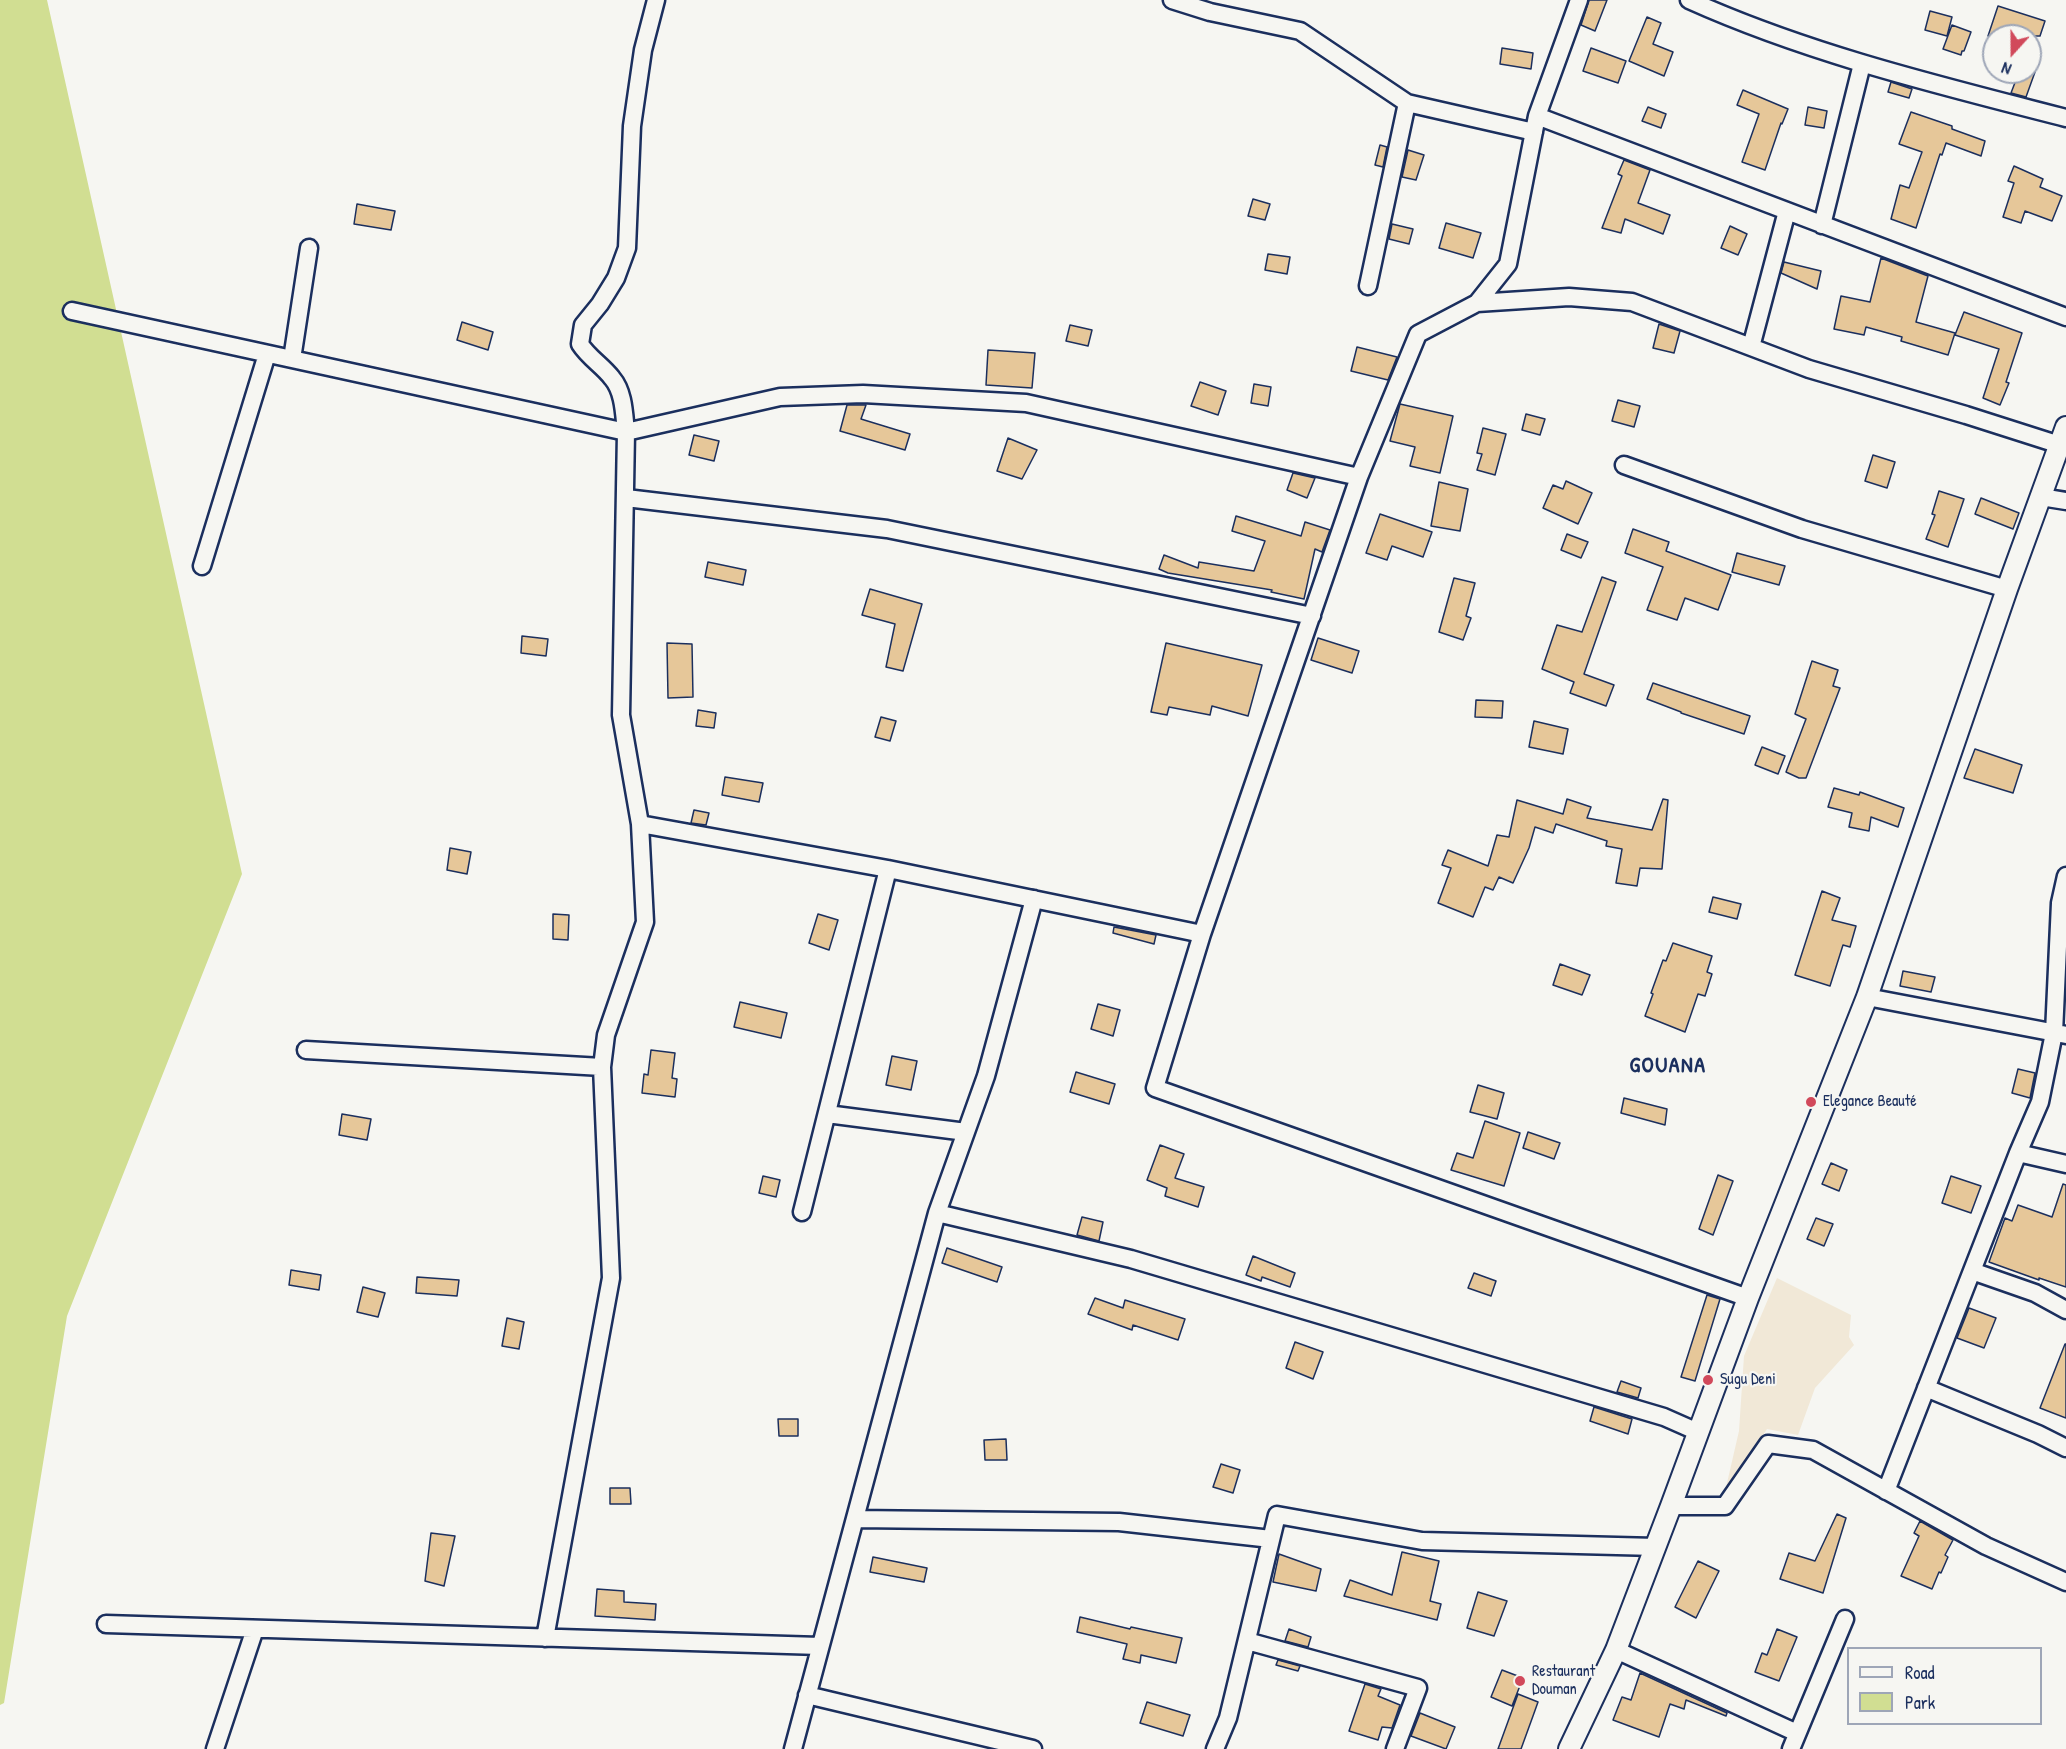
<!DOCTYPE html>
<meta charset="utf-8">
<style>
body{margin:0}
#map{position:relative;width:2066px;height:1749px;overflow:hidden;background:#f6f6f2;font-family:"Patrick Hand",sans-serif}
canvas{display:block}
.legend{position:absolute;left:1847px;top:1647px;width:195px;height:78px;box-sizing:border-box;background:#f6f6f2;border:2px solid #9ea6b7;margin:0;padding:8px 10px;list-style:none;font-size:18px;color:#1b2f5e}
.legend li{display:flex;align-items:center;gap:12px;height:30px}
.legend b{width:30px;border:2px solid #9ea6b7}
.north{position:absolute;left:1982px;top:24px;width:60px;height:60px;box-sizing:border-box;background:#f6f6f2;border:2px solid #9ea6b7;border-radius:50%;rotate:201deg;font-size:16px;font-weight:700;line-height:24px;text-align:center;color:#1b2f5e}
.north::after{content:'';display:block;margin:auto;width:21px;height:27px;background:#d1495b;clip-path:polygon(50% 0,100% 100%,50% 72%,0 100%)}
</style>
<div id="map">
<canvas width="2066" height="1749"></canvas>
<ul class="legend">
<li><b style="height:8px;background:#f6f6f2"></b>Road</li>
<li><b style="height:16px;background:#d1de92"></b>Park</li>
</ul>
<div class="north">N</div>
</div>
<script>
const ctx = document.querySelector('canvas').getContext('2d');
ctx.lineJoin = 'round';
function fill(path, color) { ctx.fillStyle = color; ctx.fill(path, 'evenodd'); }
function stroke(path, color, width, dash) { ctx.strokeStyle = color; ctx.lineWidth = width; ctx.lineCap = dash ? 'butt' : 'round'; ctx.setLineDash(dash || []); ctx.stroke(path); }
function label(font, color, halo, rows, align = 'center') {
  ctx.font = font + ' "Patrick Hand",sans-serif'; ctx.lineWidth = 4.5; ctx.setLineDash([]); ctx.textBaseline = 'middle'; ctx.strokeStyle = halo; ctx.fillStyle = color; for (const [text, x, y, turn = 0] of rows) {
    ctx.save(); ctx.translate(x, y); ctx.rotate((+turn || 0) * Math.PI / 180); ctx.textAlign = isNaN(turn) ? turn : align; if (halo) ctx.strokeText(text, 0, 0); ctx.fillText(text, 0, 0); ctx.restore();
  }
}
fill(new Path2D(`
 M1777,1278L1851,1315L1849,1337L1854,1345L1815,1388L1798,1435L1767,1429L1724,1496L1739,1431L1744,1356Z`), '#f1e8d7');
fill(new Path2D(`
 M0,0H47L242,874L67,1316L4,1703L0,1705Z`), '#d1de92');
const building = new Path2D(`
 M1589,0H1607L1595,31L1581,25Z
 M1998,6L2045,21L2040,36H1988Z
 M1930,11L1952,17L1947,36L1925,30Z
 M1647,17L1661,23L1653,44L1673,52L1664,76L1629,61Z
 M1952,25L1971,32L1964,51H1962L1961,55L1943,49Z
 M1502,48L1533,53L1531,69L1500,64Z
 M1591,48L1626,61L1618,83L1583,71Z
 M2019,72H2035L2026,97L2011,93Z
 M1891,82L1912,89L1909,98L1888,92Z
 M1743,90L1788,109L1782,124L1781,123L1765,170L1742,162L1759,114L1737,105Z
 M1648,107L1666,114L1661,128L1642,121Z
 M1808,107L1827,111L1824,128L1805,125Z
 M1911,112L1952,126V129L1985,141L1981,156L1946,143L1942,155L1940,154L1916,228L1891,219L1900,185L1909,188L1922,152L1899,144Z
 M1380,145L1387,147L1383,167L1375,165Z
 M1408,150L1424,155L1416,180L1402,177Z
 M1624,160L1650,170L1638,203L1670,215L1663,234L1625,219L1621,233L1602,228L1622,176L1618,174Z
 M2014,166L2043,179L2040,187L2062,196L2052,221L2025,211L2021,223L2003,217L2014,183L2008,181Z
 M1253,199L1270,204L1265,220L1248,216Z
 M357,204L395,211L391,230L354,224Z
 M1446,223L1481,233L1473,258L1439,248Z
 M1392,224L1413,229L1409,244L1389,239Z
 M1730,226L1747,234L1738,255L1721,248Z
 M1268,254L1290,257L1287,274L1265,270Z
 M1881,258L1928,276L1916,322L1955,333L1948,355L1901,341L1902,337L1866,327L1864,335L1834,329L1841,296L1870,302Z
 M1784,262L1821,271L1817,289L1781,273Z
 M1964,312L2022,333L2006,382L2009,383L2000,405L1983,398L1999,349L1955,335Z
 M462,322L493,332L488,350L457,340Z
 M1659,324L1680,331L1674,353L1653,348Z
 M1070,325L1092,330L1088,346L1066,341Z
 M1357,347L1397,357L1388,380L1351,371Z
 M988,350L1035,353L1032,388L986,385Z
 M1200,382L1226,391L1218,415L1191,406Z
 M1254,384L1271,387L1268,406L1251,403Z
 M1618,400L1640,406L1634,427L1612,421Z
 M1400,404L1453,416L1440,473L1410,466L1415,447L1390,441Z
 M847,405H866L861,419L910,434L905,450L840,431Z
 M1526,414L1545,419L1540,435L1522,430Z
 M1483,428L1506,434L1495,475L1477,470L1482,454L1477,453Z
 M694,435L719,441L714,461L689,455Z
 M1008,438L1037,450L1022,479L997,471Z
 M1873,455L1895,462L1887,488L1865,481Z
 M1293,473L1315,478L1307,498L1287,490Z
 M1566,481L1592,493L1578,524L1543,508L1553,485L1563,489Z
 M1439,482L1468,489L1460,531L1431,526Z
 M1939,491L1964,499L1948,547L1926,539L1935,515L1932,514Z
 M1981,498L2019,513L2013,529L1975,514Z
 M1380,514L1432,532L1423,557L1392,546L1387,560L1366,553Z
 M1236,516L1301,536L1305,522L1330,530L1322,552L1315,549L1304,599L1271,592L1272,590L1168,573L1159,569L1164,555L1198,568L1199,562L1254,571L1265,541L1232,531Z
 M1633,529L1669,542L1666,551L1731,575L1718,610L1685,598L1677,620L1647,610L1663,567L1625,553Z
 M1567,534L1588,542L1581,558L1561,550Z
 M1737,553L1785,566L1779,585L1732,572Z
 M708,562L746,570L743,585L705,577Z
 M1602,577L1616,582L1584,674L1614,685L1606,706L1570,693L1574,682L1542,669L1557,625L1582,632Z
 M1454,578L1475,583L1466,616L1471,618L1463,640L1439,632Z
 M870,589L922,604L903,671L886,667L895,624L862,615Z
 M522,636L548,639L546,656L521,653Z
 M1318,638L1359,651L1352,673L1311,660Z
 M667,643L692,644L693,697L668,698Z
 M1166,643L1262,665L1248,716L1212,706L1210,715L1169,707L1167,715L1151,712Z
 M1812,661L1838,670L1833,686L1840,688L1806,778H1799L1786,772L1806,719L1795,714Z
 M1653,683L1750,716L1744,734L1681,713V712L1647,699Z
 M1476,700L1503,701L1502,718L1475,717Z
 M698,710L716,713L714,728L696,726Z
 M881,717L896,721L890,741L875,737Z
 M1534,721L1568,729L1563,754L1529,747Z
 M1762,747L1785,756L1778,774L1755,765Z
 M1975,749L2022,765L2013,793L1964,778Z
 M725,777L763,783L759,802L722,795Z
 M1834,788L1859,795L1860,792L1904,808L1898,827L1871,817L1869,831L1849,827L1852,813L1828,807Z
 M1567,799L1591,807L1587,818L1652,830L1663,799L1668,800L1662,869L1640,868L1637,886L1616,883L1622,849L1606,846L1607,841L1556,824L1553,833L1535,827L1529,848L1513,883L1499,877L1493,890L1485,887L1473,917L1438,903L1451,868L1442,865L1448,850L1488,866L1497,835L1509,837L1517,800L1563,814Z
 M694,810L709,813L706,825L691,823Z
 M450,848L471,852L467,874L447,870Z
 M1822,891L1840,898L1832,920L1856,926L1850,947L1843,945L1830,986L1795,975Z
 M1713,897L1741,904L1737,919L1709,912Z
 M553,914L569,915L568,940L553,939Z
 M818,914L838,920L829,950L809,943Z
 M1114,927L1156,935L1154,944L1113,933Z
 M1673,943L1712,956L1707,972L1712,974L1705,996L1698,994L1685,1032L1645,1016L1653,994L1651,993L1663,960L1666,961Z
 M1560,964L1590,975L1582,995L1553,985Z
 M1903,971L1935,977L1931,992L1900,986Z
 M740,1002L787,1013L781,1038L734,1027Z
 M1098,1004L1120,1010L1113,1036L1091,1029Z
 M651,1050L675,1053L672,1078L677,1079L675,1097L642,1093L644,1074L648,1075Z
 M892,1056L917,1061L911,1090L886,1085Z
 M2018,1069L2035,1073L2030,1098L2012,1093Z
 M1076,1072L1115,1084L1109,1104L1070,1092Z
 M1478,1085L1504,1093L1497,1119L1470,1112Z
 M1624,1098L1667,1109L1665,1125L1621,1113Z
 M342,1114L371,1119L367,1140L339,1135Z
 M1485,1121L1520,1133L1504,1186L1451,1170L1457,1153L1473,1158Z
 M1528,1132L1560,1143L1554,1159L1523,1148Z
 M1160,1145L1184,1154L1175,1178L1204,1187L1198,1207L1165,1196L1167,1188L1147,1180Z
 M1831,1163L1847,1170L1839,1191L1822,1184Z
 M1718,1175L1733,1181L1713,1235L1699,1229Z
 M763,1176L780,1180L776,1197L759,1193Z
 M1951,1176L1981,1186L1971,1213L1942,1203Z
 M2063,1184L2066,1185V1287L2039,1278V1280L1989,1262L2005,1218L2012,1221L2018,1205L2052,1217Z
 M1082,1217L1103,1222L1099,1241L1077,1235Z
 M1816,1218L1833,1224L1824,1246L1807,1239Z
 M947,1248L1002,1267L997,1282L942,1263Z
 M1253,1256L1295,1273L1290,1287L1262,1277L1261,1281L1246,1275Z
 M291,1270L321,1275L319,1290L289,1285Z
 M1474,1273L1496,1281L1491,1296L1468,1288Z
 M417,1277L459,1280L457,1296L416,1293Z
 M363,1287L385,1293L378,1317L357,1312Z
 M1707,1295L1720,1299L1695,1381L1681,1377Z
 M1095,1298L1123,1308L1125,1300L1185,1319L1178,1340L1133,1325L1132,1330L1088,1314Z
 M1969,1308L1996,1318L1984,1348L1957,1338Z
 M507,1318L524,1322L519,1349L502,1346Z
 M1295,1342L1323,1352L1313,1379L1286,1368Z
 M2065,1344H2066V1418L2040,1408Z
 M1621,1381L1641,1388L1638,1398L1617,1392Z
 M1594,1407L1632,1419L1628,1434L1590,1421Z
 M778,1419H798V1436H779Z
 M1006,1439L1007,1460H985L984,1440Z
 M1221,1464L1240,1470L1233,1493L1213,1487Z
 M610,1488H630L631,1504H610Z
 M1837,1514L1846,1518L1823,1593L1780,1579L1789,1553L1815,1561Z
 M1920,1521L1953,1540L1945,1555L1948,1557L1941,1573L1939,1572L1932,1589L1901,1576L1919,1536L1914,1533Z
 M431,1533L455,1536L444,1586L425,1581Z
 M1402,1552L1439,1561L1430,1601L1441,1604L1437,1620L1344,1596L1350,1580L1392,1595Z
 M1279,1554L1321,1569L1316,1591L1273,1582Z
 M873,1557L927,1568L924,1582L870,1572Z
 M1698,1561L1719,1571L1696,1618L1675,1607Z
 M597,1589L624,1591V1602L656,1604L655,1620L595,1616Z
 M1478,1592L1507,1601L1494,1636L1467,1628Z
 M1080,1617L1130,1629L1131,1627L1182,1638L1176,1663L1141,1655L1140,1663L1123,1659L1127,1644L1077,1632Z
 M1289,1629L1311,1637L1308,1647L1285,1641Z
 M1777,1629L1797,1637L1779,1681L1755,1672L1762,1653L1767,1655Z
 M1278,1660L1300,1666L1298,1671L1276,1665Z
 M1502,1670L1523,1678L1512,1706L1491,1697Z
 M1640,1673L1727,1713L1726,1716L1686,1700L1684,1709L1670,1704L1659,1737L1613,1720L1622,1697L1631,1700Z
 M1365,1684L1381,1689L1378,1696L1400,1705L1392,1728L1382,1727L1378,1740L1349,1731Z
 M1518,1694L1538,1702L1533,1716L1521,1749H1498Z
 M1147,1702L1190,1715L1183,1736L1140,1723Z
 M1420,1713L1455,1727L1446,1749L1411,1736Z`);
fill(building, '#e6c799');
stroke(building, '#1b2f5e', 1.5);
const minor = new Path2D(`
 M1172,0L1210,12L1300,31L1407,103L1534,132
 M1689,0C1809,54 1938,85 2066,118
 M1537,116L1579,0
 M1822,225L1862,64
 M1368,286L1407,103
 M1477,303L1569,297L1632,302L1809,369L1966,415L2060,445
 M72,311L626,432L780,397L863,394L1026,403L1359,477L1202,934L1155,1088L1748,1298
 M1751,347L1787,211
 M292,359L309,248
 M1624,465L1802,529L2007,589
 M1359,477L1418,334L1477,303L1508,264L1537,116L2066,317
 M2041,497L2066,501
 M626,498L887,529L1312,616
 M202,566L267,354
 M640,824L888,869L1202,934
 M1867,997L2066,1035
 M306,1050L602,1067
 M827,1114L966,1132
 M2018,1153L2066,1164
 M802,1212L888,869
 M937,1213L1131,1259L1664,1417L1698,1432
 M1972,1271L2035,1293L2066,1310
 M1926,1388L2038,1434L2066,1448
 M1886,1491L2018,1153L2040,1102L2054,1033L2060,903L2066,876
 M1671,1506H1725L1768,1444L1813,1450L1986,1546L2066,1582
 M855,1519L1119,1522L1271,1539
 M106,1624L820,1646
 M545,1638L611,1278L602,1067L606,1035L645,922L640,824L621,715L626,432C624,414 624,392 612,378C602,365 589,358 580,344L583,325L600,304L616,278L627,248L632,126L643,50L656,0
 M1247,1641L1418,1688L1395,1749
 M1616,1650L1797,1733
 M807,1695L1033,1749
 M215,1749L255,1629
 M793,1749L937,1213L986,1076L1034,899
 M1215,1749L1228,1718L1277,1515L1422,1541L1656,1547
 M1791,1749L1845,1619`);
const tertiary = new Path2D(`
 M1569,1749L1616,1650L1671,1506L1748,1298L1867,997L2007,589L2066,427`);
stroke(minor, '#1b2f5e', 21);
stroke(tertiary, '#1b2f5e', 24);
stroke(minor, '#f6f6f2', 16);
stroke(tertiary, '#f6f6f2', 20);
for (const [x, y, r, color] of [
 [1811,1102,6,"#d1495b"],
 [1708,1380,6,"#d1495b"],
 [1520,1681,6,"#d1495b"]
]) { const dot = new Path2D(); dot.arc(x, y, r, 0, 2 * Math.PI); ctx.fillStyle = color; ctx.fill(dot); stroke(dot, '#f6f6f2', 2); }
label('16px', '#1b2f5e', '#f6f6f2', [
 ["Elegance Beauté",1823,1102],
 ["Sugu Deni",1720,1380],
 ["Restaurant",1532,1672],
 ["Douman",1532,1690]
], 'left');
ctx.letterSpacing = '1.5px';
label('bold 22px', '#1b2f5e', '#f6f6f2', [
 ["GOUANA",1668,1066]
]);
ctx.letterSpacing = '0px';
</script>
